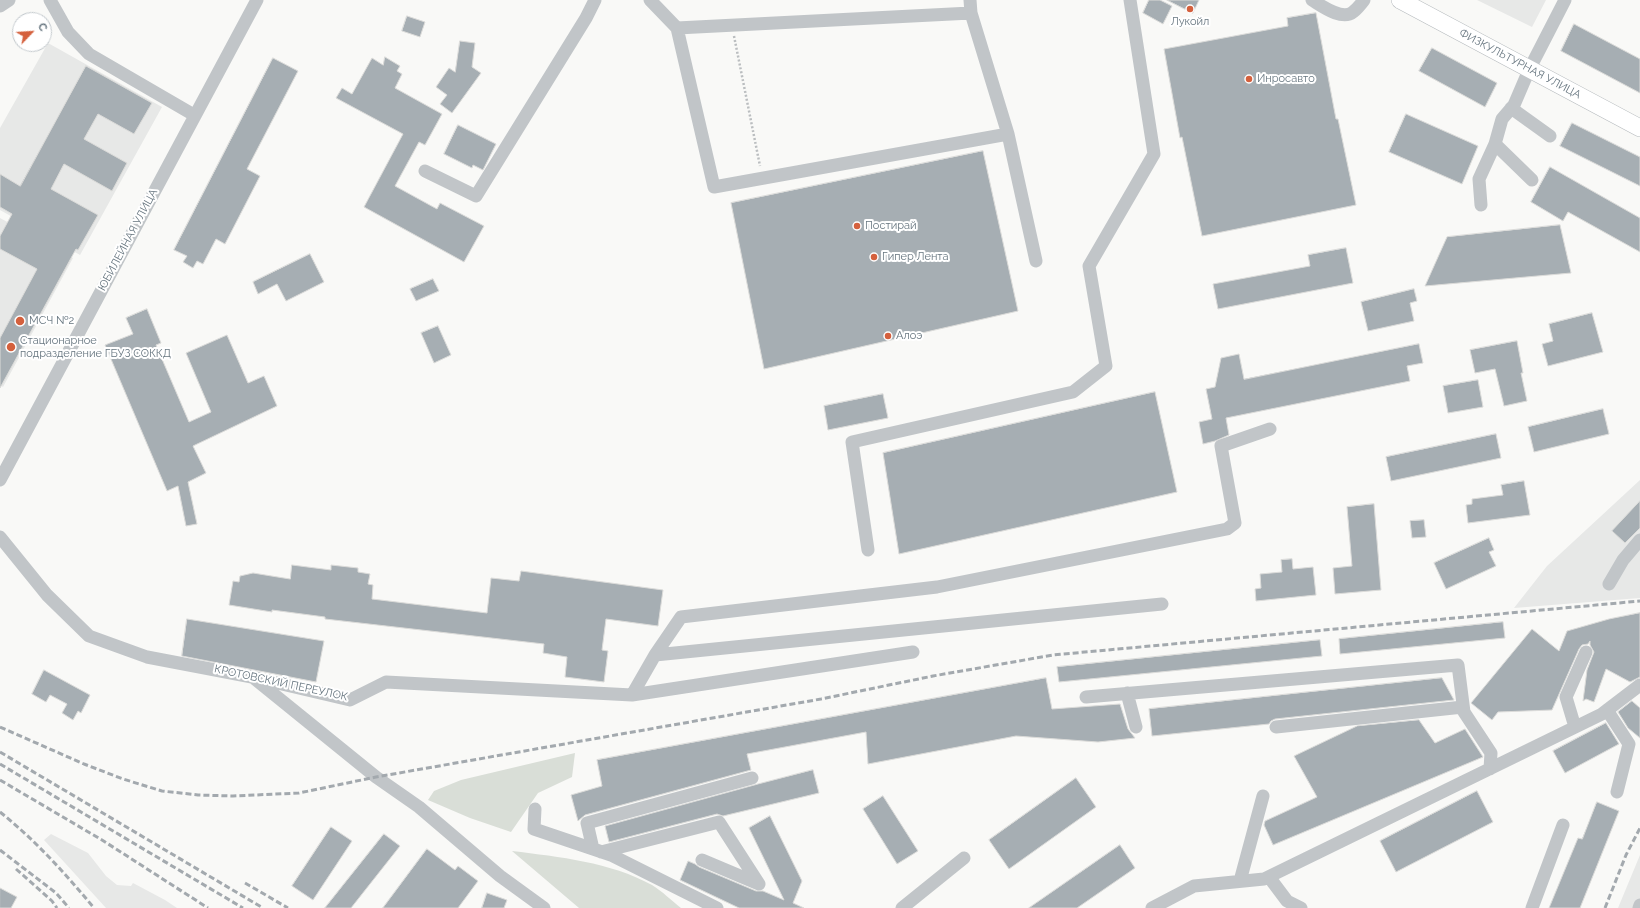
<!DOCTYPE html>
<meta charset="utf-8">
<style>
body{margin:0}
#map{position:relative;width:1640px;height:908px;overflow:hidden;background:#f9f9f7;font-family:Raleway,sans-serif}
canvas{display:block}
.north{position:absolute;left:12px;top:12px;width:40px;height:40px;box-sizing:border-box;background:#fff;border:1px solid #c2c8cc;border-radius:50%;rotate:65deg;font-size:11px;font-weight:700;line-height:16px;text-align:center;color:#66757f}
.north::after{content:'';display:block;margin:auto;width:14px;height:18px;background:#d4603d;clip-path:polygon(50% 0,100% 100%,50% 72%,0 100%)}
</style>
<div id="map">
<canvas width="1640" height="908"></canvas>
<div class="north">С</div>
</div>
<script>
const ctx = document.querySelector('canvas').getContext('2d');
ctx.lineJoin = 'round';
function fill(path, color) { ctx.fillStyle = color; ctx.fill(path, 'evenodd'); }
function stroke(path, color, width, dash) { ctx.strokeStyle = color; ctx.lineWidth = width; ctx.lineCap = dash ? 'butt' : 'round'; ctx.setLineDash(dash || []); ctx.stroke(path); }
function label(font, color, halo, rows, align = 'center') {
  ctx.font = font + ' Raleway,sans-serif'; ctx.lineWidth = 4; ctx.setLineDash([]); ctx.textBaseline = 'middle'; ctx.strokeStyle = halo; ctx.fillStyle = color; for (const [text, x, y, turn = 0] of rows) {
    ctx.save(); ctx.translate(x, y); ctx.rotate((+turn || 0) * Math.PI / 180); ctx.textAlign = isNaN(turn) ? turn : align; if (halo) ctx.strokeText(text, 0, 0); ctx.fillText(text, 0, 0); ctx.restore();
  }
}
fill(new Path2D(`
 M1477,0H1546L1532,27Z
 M48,43L162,107L80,255L0,210V128Z
 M0,218L73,258L3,387L0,385Z
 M1640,480V598L1514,608L1547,566Z
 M51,834L88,853L106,876L117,885L131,886L133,883L165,900L177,908H106L44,840Z
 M1640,855V908H1618Z`), '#e7e8e7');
fill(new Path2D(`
 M575,753L572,777L538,793L511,832L470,818L428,800L434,791L461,780Z
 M512,851C560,857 610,862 652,885C662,891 672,901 681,908H579Z`), '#d9ded7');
const building = new Path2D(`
 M1149,0H1160L1172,6L1163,24L1143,13Z
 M1167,0H1199L1193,13Z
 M1316,13L1336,119H1338L1356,205L1202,236L1182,137L1180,138L1164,49L1288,26L1287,18Z
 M407,16L425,22L420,37L402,31Z
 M1574,24L1640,59V93L1561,51Z
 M460,41L475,43L472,67L481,73L452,113L440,104L447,95L436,87L449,68L455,72Z
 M1432,48L1497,83L1485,107L1419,71Z
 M385,57L400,66L397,71L402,74L395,88L442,114L425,145L419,142L395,186L437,209L440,203L484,226L464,262L364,207L403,134L336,98L342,88L352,94L372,58L383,65Z
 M273,58L298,71L247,169L260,176L225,244L216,239L203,264L197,261L193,268L183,262L187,256L174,250Z
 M86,66L152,103L134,134L98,114L84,139L127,163L112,191L64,164L51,189L98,215L78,250L76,249L0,388V338L37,269L0,249V236L12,214L0,207V174L20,186Z
 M1406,114L1478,146L1462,184L1389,152Z
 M1572,123L1640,157V186L1560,146Z
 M458,125L496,144L483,170L473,165L472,168L444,154Z
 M983,151L1018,311L764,369L731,203Z
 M1550,167L1640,218V252L1568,212L1563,221L1531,202Z
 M1560,225L1571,273L1425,286L1447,237Z
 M1346,248L1353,283L1218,309L1213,284L1310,266L1308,255Z
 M310,254L324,282L286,301L277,284L258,294L253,282Z
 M433,279L439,291L416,301L410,289Z
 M1414,289L1417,301L1410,303L1414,321L1368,331L1361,302Z
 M147,309L161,343L156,345L189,422L211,412L186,353L227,335L248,383L264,376L277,406L193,446L206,473L188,482L197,524L186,526L178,486L167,491L105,345L133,334L126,318Z
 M1592,313L1603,352L1548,366L1542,344L1553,341L1549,324Z
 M438,326L451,355L434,363L421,333Z
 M1517,341L1523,373H1521L1527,401L1504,406L1495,369L1475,373L1470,350Z
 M1419,344L1423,363L1407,366L1410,381L1226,418L1229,435L1215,441L1203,444L1199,422L1212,419L1206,389L1215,387L1221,358L1239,354L1244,379Z
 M1478,380L1483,407L1448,413L1443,386Z
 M1155,392L1177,492L899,554L883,453Z
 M883,394L888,418L828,430L824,406Z
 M1603,409L1609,434L1534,452L1528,427Z
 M1496,434L1501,458L1391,481L1386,457Z
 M1524,481L1530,515L1468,523L1466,505L1472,504V499L1503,495L1501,485Z
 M1640,501V528L1625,543L1612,531Z
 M1374,504L1381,590L1335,594L1333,568L1352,566L1347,507Z
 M1424,520L1426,537L1412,538L1410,521Z
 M1489,538L1494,550L1489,552L1496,566L1446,589L1434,563Z
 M1292,559L1293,569L1313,567L1316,595L1256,601L1255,589L1261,588L1260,574L1282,572L1281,560Z
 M292,565L331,570V565L358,568V572L370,574L368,584L373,585L372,599L487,613L491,578L519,581L521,571L663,590L658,626L606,619L602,650L608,651L604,682L565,677L567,657L543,653L544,644L325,619V617L272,610V612L229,605L233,581L239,582L240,576L253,573L290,579Z
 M1640,613V677L1630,682L1606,669L1594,702L1586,699L1583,701L1587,670L1594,652L1590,645V641L1588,644L1582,645L1579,649L1552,710L1498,712L1492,720L1471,703L1532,629L1559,651L1567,631L1609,619Z
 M187,619L324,641L316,682L182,656Z
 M1503,622L1505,638L1340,654L1339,639Z
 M1320,640L1322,656L1059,682L1057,667Z
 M44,670L90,695L81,713L78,711L73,720L62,713L67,704L50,695L46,702L32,694Z
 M1046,678L1052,709L1120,704L1128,729L1135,738L1098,742L1016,736L868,764L866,732L747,754L751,770L585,815L578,821L571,795L602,786L597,760Z
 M1442,678L1454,700L1275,719L1271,721L1269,724L1152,736L1149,709Z
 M1632,701L1640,708V738L1628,728L1618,712Z
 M1419,720L1435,743L1465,729L1483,757L1273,845L1264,825L1265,821L1317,797L1294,756L1357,726Z
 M1606,723L1619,744L1565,773L1553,751Z
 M813,770L819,793L723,816L717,814L609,842L605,826L758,784Z
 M1076,778L1096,807L1009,869L989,840Z
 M1477,791L1493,822L1396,872L1380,841Z
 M883,796L918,851L897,864L863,809Z
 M1597,802L1619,811L1580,908H1549L1578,838L1582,839Z
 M770,816L802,881L793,903L804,908H739L680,880L688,861L695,864L699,867L756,891H763L784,900L749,828Z
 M331,827L352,841L313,900L292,886Z
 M384,834L400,846L351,908H325Z
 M1120,845L1135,868L1077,908H1029Z
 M427,849L455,870L458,866L478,881L458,908H383Z
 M0,888L17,897L11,908H0Z
 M487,893L507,900L504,908H482Z`);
fill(building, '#a6aeb3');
stroke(building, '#dbdbd9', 1);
const major = new Path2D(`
 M1400,0L1640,128`);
stroke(major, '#b4b9bc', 18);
stroke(new Path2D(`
 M734,36L760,166`), '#bbbec0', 2.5, [2, 2]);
stroke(new Path2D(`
 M50,0L68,32L89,54L194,115
 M650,0L677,28L971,13
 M970,0L971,13L1008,134L1036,261
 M1312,0C1322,6 1342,21 1353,12C1357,9 1361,4 1364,0
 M0,6L9,0
 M677,28L714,187L1008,134
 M1511,108L1550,136
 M425,171L476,196L586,18L595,0
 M1532,180L1495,144L1502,119L1514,105L1529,70L1565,0
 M1481,205L1479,179L1495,144
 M0,480L257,0
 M0,537L47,595L89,636L147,657L252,677L350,700L386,682L632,695L913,652
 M868,550L852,442L1073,392L1106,366L1089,266L1154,154L1130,0
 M1609,584L1623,560L1640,540
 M655,655L681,617L937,587L1227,529L1235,523L1221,446L1270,429
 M255,679L376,777L419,807L500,876L544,908
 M1127,693L1136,727
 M632,695L655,655L1162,604
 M1086,697L1458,665L1464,712L1491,753L1490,769
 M1607,710L1629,744L1617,792
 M1276,727L1463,707
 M1575,727L1566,697L1586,652
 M535,809L534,829L611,855L717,908
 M593,849L587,823L752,778
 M601,852L719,822L759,884
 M702,860L759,884
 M1269,877L1287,901L1301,908
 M1240,881L1263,796
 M902,908L964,858
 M1152,908L1194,886L1264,879L1602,714L1640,685
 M1532,908L1563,825
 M1639,908L1640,905`), '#c1c5c8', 13);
stroke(major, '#fff', 17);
stroke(new Path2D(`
 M0,727L84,764L123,779L162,791L198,795L233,796L299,793L376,777L821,699L933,676L1053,655L1640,601
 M0,752L263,908
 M0,764L243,908
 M0,780L102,840L208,908
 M0,812C35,840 65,873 94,908
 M0,850L56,893L69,908
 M16,869L52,901L57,908
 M245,883L288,908
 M1605,908L1626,855L1640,828`), '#a3a9ae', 3, [6, 3]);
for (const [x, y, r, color] of [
 [1190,9,4,"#d4603d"],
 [1249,79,4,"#d4603d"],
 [857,226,4,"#d4603d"],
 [874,257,4,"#d4603d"],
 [20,321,5,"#d4603d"],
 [888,336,4,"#d4603d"],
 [11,347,5,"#d4603d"]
]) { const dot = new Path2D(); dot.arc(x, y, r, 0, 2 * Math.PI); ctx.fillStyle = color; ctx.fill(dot); stroke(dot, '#fff', 1.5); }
label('11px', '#66757f', '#fff', [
 ["Лукойл",1190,22,"center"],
 ["Инросавто",1257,79],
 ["Постирай",865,226],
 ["Гипер Лента",882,257],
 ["МСЧ №2",29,321],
 ["Алоэ",896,336],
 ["Стационарное",20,341],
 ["подразделение ГБУЗ СОККД",20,354]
], 'left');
label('11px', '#66757f', '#fff', [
 ["ФИЗКУЛЬТУРНАЯ УЛИЦА",1520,64,28],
 ["ЮБИЛЕЙНАЯ УЛИЦА",128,240,-62],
 ["КРОТОВСКИЙ ПЕРЕУЛОК",281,683,12]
]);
</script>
